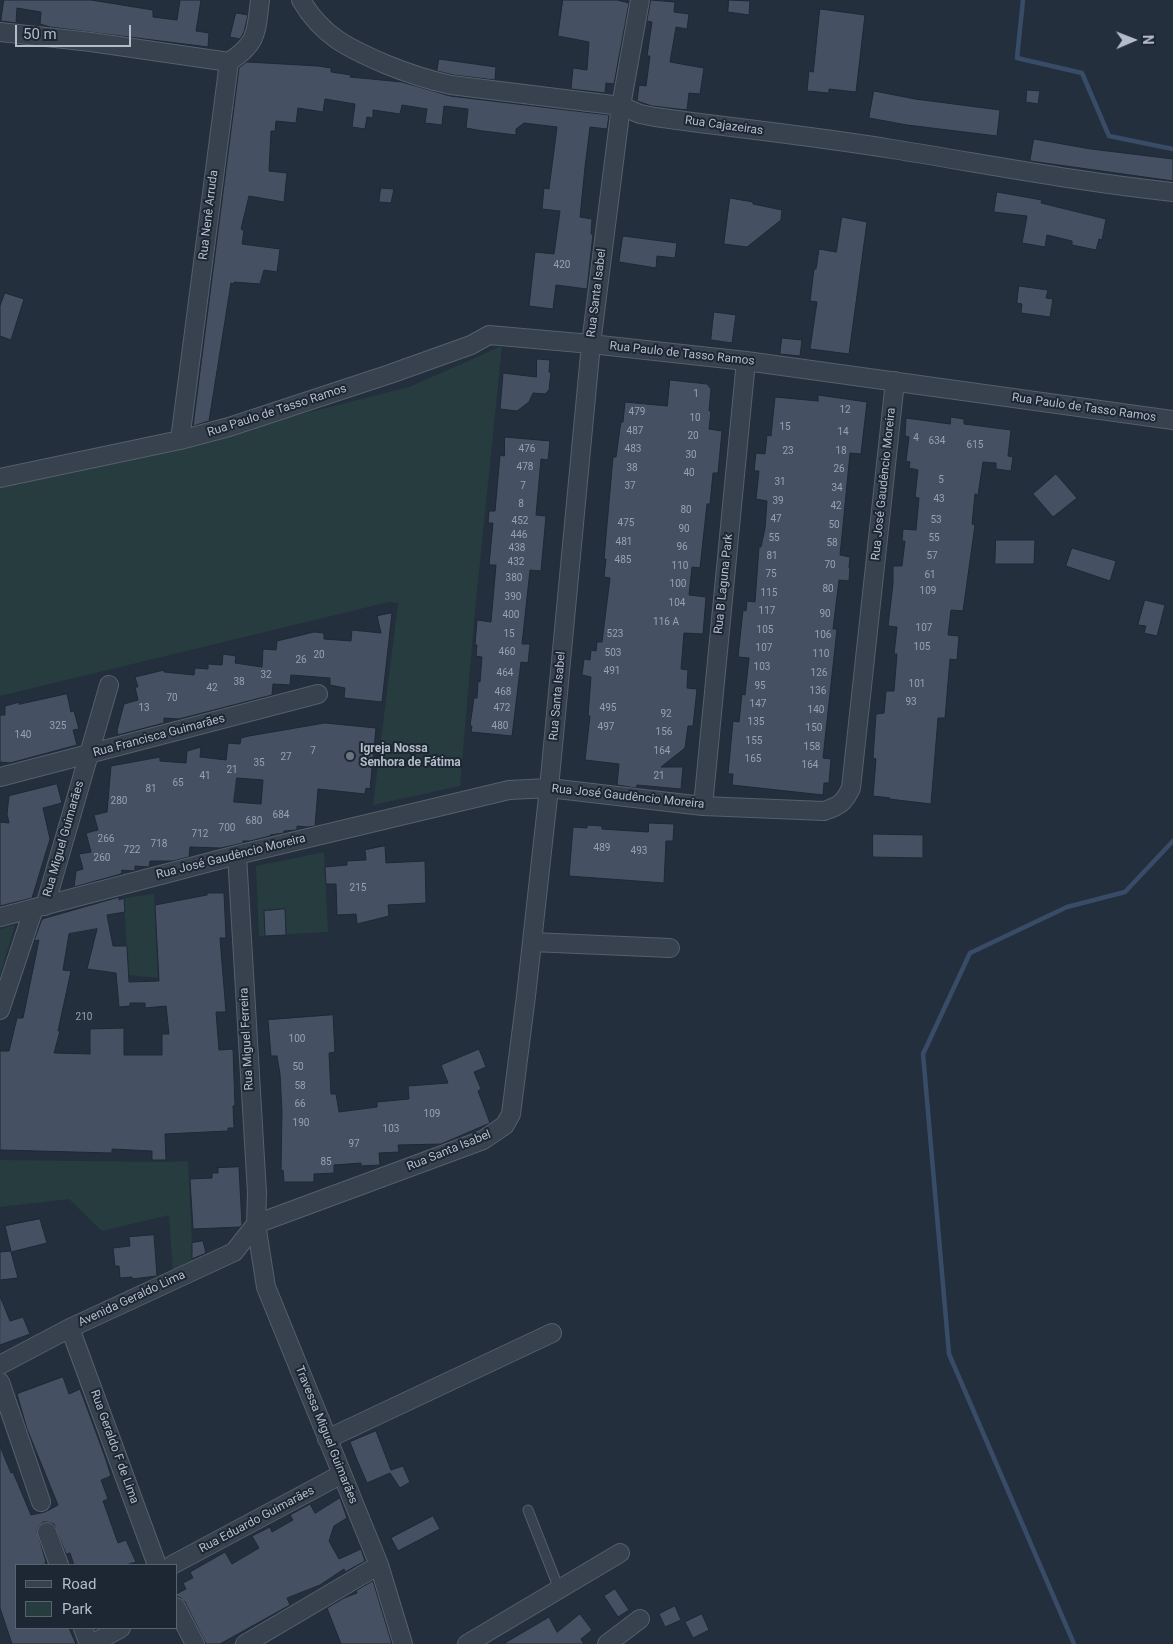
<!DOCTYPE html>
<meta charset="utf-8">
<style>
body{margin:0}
#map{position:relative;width:1173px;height:1644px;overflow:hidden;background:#242f3e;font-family:Roboto,sans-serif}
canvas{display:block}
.legend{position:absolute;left:15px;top:1564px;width:162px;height:65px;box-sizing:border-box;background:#1d2633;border:1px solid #59626f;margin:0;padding:6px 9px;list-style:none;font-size:15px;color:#b4bcc9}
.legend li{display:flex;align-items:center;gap:10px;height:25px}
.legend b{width:25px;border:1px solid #59626f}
.north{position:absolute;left:1108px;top:15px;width:50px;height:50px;-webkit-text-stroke:4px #1d2633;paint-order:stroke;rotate:89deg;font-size:14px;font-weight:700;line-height:20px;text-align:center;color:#b4bcc9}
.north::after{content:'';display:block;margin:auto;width:18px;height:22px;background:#b4bcc9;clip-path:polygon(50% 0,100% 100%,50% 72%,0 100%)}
.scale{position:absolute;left:15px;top:25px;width:116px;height:22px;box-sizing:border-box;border:2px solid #b4bcc9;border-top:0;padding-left:6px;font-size:15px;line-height:18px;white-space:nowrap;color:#b4bcc9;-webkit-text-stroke:4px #1d2633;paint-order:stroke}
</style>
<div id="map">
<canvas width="1173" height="1644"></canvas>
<ul class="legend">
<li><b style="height:6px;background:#38414e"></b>Road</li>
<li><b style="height:14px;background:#263c3f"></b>Park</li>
</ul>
<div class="north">N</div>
<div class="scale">50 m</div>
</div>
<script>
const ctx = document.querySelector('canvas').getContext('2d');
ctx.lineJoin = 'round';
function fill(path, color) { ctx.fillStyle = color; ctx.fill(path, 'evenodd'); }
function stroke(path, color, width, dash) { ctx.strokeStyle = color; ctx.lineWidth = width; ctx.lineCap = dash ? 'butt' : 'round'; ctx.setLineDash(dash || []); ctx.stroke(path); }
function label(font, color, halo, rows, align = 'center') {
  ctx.font = font + ' Roboto,sans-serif'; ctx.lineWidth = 4; ctx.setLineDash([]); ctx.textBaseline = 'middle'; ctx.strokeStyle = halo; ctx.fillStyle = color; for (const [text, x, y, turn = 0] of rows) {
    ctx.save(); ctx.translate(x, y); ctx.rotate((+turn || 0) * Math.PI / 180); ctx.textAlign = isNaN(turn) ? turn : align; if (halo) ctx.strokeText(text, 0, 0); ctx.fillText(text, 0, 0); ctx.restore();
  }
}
fill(new Path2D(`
 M502,346L475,611L460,786L373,805L398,603L389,602L0,696V486L179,445L409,387Z
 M324,852L328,932L259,936L256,866Z
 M154,894L158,978L128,975L124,898Z
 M15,925L0,975V929Z
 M0,1160L166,1162L188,1161L193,1263L173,1273L169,1215L102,1231L69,1199L0,1207Z`), '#263c3f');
stroke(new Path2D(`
 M1023,0L1017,58L1082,73L1109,136L1173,149
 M1074,1644L949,1354L923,1054L970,953L1067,907L1125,892L1173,841`), '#394c67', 4.5);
const building = new Path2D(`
 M4,0H91L153,10V17L177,20L180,0H201L196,31L209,33L208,47L50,27L40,24L41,12L17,8L16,23L1,21Z
 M563,0H617L629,3L614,84L606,83L605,93L571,89L573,68L587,70L589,42L558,36Z
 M651,0L675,2L674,12L689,14L687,29L676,27L670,62L704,68L700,94L689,93L687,110L652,106L637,101L639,85L646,86L650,56H647L652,22L647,21Z
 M729,0L750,1L749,15L728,12Z
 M820,9L865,15L856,92L829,89V93L807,91L809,71L813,72Z
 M236,13L248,15L244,32L240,39L230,37Z
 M439,59L496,67L495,80L453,75L437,71Z
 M247,62L318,66L331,68V72L351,75L350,77L402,82L450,96L609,115L607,129L590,127L585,167L580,217L592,219L591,234H593L587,289L556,285L553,309L529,306L535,252L554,254L560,211L542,209L544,188L549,189L557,127L524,123L516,129V135L483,131L466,128L468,109L444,106L442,125L425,123L427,109L402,105L400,114L373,110V118L367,117L365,129L352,127L355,104L325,99L323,112L298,108L296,123L276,121L275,131H271L269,171L287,173L284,202L249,196L241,229L244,231L242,244L280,249L277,272L264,270L260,284L234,282V284L231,283L209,421L193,426L239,68Z
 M1027,90L1040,91L1038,104L1026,102Z
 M874,91L915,99L1000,110L997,136L907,125L869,118Z
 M1034,139L1091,149L1173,159V181L1030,161Z
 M381,188L394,189L391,203L379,202Z
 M997,192L1042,200L1041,203L1106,219L1102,240L1099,239L1096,250L1072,245V241L1047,235L1045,247L1022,243L1027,216L994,212Z
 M730,198L753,202V204L782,210L781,220L747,247L724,244Z
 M842,217L867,222L849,354L810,349L817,302L810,301L814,269H816L819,249L836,252Z
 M623,236L677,243L675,258L657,256L656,268L619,262Z
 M1019,286L1048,290L1046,298L1053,299L1050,317L1021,313L1022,304L1017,303Z
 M5,293L24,299L11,340L0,336V306Z
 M714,312L736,315L732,343L711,340Z
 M782,338L802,340L800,356L780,354Z
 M537,359L550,360L549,372H551L549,390L545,394L533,393L529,402L517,411L500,409L503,373L536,377Z
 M670,380L707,384L711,389L709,411H711L709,429L722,431L718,473H713L710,504H707L700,568L692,567L689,595L706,597L703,634L684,633L681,669L688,670L687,688L697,689L693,726H688L685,748L661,767H683L681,789L637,785L636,788L617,785L619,764L585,760L590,716H588L591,677L582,675L584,659L590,660L591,650L596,651L597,642H602L610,578L604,577L606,559H604L613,457H616L620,428L621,422H623L625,402L667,406Z
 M818,395L867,402L861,454L850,453L842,536L840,555L850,557L849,568H850L849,581L839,580L833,629H837L823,758L831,759L829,783H824L823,795L732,785L733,774H728L733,721L739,722L742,694L745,695L749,658L738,657L743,610L746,611L747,601L755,602L759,547H761L765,528L767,501L756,499L759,471H754L756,453L765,454L767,435L771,436L775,397L818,401Z
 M951,417L964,419V424L1011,430L1008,456L1013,457L1011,471L996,469V463L983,462L978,495L975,494L972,524L975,525L963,611L951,610L948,635L959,636L957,660L950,659L945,718H938L931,804L889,799L890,798L873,796L876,759L873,758L876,714L884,713L886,691H894L897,654H894L897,627L888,626L893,584V566H902L905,541H902L903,529L916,530L919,498L915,497L918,470L909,468L910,462L906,461L909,437L905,436L906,418L950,424Z
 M505,437L550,441L548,460L541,459L536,515L546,516L541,571L530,570L522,644H530L528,663L521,662L512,736L471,732L472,726H470L474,698H477L478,681L480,682L482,657L476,656L477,645H475L477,620L491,622L496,565H489L493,523H488L489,511H495L500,455L504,456Z
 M1056,474L1077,498L1053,517L1033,494Z
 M996,540H1035L1034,564H995Z
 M1072,548L1116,561L1110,581L1066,566Z
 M1145,600L1165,605L1157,636L1144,633L1146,626L1138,625Z
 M392,613L382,702L344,698L345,688L330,685V678L291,675L290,685L273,684L272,695L179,719L164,718V723L118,735L117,730L124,704L138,700L135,687H138L135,677L164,670V672L194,675L195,668L208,669V664L222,665L223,654L236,656L235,663L262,667L263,649L276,650L277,641L314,632L324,633V639L351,641L352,630L381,633L377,616Z
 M67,694L71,712L74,711L79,729L73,730L77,745L10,763L0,762V715H5V706L20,702L19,704Z
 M325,723L376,728L370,789L366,788L365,794L318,789L315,826L307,827L297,826V830L284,831V833L270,835V836L250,841H243V843L221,848L190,847L189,857L173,861H150L149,867L135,866V871L122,870L121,874L74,887L76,871L83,869L79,854L91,852L86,833L98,830L94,815L107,812L111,766L160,757V761L186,763L187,751L201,747L200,757L226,760L228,743L240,744L241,738L249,736ZM237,778L263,780L261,804L234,802Z
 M57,784L62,803L43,808L50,839L32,898L0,906V822L9,823L7,814L9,796Z
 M649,823L674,824L673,841H666L664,883L569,876L573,827L587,828V825L602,826V829L648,832Z
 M873,834L923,835V858L873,857Z
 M385,846L386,863L425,861L426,903L388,905L389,916L357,924L356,914L337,915L336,884H326L325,867L347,865V861L366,860L365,850Z
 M207,893H224L226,938H220L226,1012H216L219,1050L233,1049L235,1106H233L234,1128H228V1131L165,1134L166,1160H152V1151L112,1149V1153L0,1150V1051H9L17,1018H23L39,940L34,941L42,919L119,897V900L124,898L125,912L107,915L113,946H127L129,982L159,981L155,905L207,895ZM97,929L87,969L116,973L119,1007L130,1006V1003H145V1008L166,1006L169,1034H162V1055H124V1028L90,1029V1054L54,1053L60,1031H58L71,971L63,970L69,934Z
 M285,909L286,935L265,936L264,911Z
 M333,1015L335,1052L329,1053L331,1094H336L339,1112L377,1107V1102L409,1099L408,1086L448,1083L441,1065L479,1049L486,1067L474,1072L481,1089L478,1091L490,1123L441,1144L398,1145L399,1152L379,1153L380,1165L361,1166V1163L334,1165V1173L314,1174V1182H284L283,1170L281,1171L282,1111L280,1074L277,1056H271L268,1020Z
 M239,1167L242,1225L240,1227L193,1229L190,1179L212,1178V1173H218V1168Z
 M40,1219L47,1243L11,1252L18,1278L0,1280V1252L11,1251L5,1226Z
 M154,1235L157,1276L132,1279V1277L120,1278L119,1266H115L113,1248L130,1246L129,1237Z
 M203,1241L206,1253L192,1259V1243Z
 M0,1296L10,1321L23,1317L30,1334L0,1345Z
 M63,1377L69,1394L80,1389L105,1457L111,1476L101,1480L108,1499L103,1501L118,1543L126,1540L136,1562L126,1565H74L70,1553L66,1554L54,1524L48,1522H43L39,1526L37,1531L46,1562H45L46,1565H16V1628H69L76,1644H12L0,1608V1446L11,1473L13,1472L31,1515L45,1512L58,1505L27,1429L17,1394Z
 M376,1431L391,1470L403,1466L410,1482L400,1488L390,1473L367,1483L357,1460L350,1442Z
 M340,1498L347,1518L334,1526L329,1541L339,1559L361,1549L365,1561L345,1572L344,1569L320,1585L287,1598L290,1605L220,1644H206L185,1602L181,1598L176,1596V1594L186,1589L183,1583L193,1578L190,1572L225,1552L232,1564L259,1548L252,1536L270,1527L272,1532L293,1520L290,1515L310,1504L315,1513Z
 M433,1516L440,1529L398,1551L391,1538Z
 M373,1581L392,1644H341L327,1608L344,1598L357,1593L356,1591Z
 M615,1589L629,1610L618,1617L604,1596Z
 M675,1606L681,1620L665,1627L659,1614Z
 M580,1614L592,1630L581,1639L584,1644H503L549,1617L557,1632Z
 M702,1614L709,1630L693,1638L685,1622Z`);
fill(building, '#455162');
stroke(building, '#1f2835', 1);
const service = new Path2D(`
 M528,1510L559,1589`);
const minor = new Path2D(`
 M301,0C322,36 348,48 385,64C407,73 428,80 451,85L621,106L640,114L655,117C734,128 813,136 892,149C986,164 1079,182 1173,192
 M0,32L91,42L229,62
 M180,440L229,62C258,43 256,32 260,0
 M0,478L180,440L229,427L390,374L471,345L489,335L591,344L746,361L1173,420
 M0,777L318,694
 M703,806L746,361
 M237,855L257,1193L256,1224L266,1287L379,1565L403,1644
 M45,906L109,685
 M0,917L237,855L509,790L549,788L703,806L824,811C839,806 844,803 851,788L895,381
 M532,942L670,948
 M0,1010L34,908
 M256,1224L483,1140L505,1125L511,1114L526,996L549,788L591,344L621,106L640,0
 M70,1328L157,1565
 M0,1365L70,1328L234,1252L256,1224
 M0,1382L41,1502
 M327,1439L552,1333
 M47,1532L59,1565
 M172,1565L342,1474
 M176,1607L195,1644
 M83,1628L89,1644
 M92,1644L121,1628
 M245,1644L379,1565
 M467,1644L620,1553
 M607,1644L640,1619`);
stroke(service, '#565f6c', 11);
stroke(minor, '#565f6c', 20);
stroke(service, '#38414e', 9);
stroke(minor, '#38414e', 18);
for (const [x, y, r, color] of [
 [350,756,5,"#6b7280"]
]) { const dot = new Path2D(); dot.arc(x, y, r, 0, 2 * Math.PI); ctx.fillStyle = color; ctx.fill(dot); stroke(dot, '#1d2633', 2); }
label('10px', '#98a1af', null, [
 ["420",562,265],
 ["1",696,394],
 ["12",845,410],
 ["479",637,412],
 ["10",695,418],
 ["15",785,427],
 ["487",635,431],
 ["14",843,432],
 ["20",693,436],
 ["4",916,438],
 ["634",937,441],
 ["615",975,445],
 ["476",527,449],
 ["483",633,449],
 ["23",788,451],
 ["18",841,451],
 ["30",691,455],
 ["478",525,467],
 ["38",632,468],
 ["26",839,469],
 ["40",689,473],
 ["5",941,480],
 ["31",780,482],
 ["7",523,486],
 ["37",630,486],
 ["34",837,488],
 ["43",939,499],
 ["39",778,501],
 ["8",521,504],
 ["42",836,506],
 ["80",686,510],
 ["47",776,519],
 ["53",936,520],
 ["452",520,521],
 ["475",626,523],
 ["50",834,525],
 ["90",684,529],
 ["446",519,535],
 ["55",774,538],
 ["55",934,538],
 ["481",624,542],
 ["58",832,543],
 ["96",682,547],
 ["438",517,548],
 ["81",772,556],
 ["57",932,556],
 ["485",623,560],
 ["432",516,562],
 ["70",830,565],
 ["110",680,566],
 ["75",771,574],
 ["61",930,575],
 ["380",514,578],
 ["100",678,584],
 ["80",828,589],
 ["109",928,591],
 ["115",769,593],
 ["390",513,597],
 ["104",677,603],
 ["117",767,611],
 ["90",825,614],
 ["400",511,615],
 ["116 A",666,622],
 ["107",924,628],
 ["105",765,630],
 ["15",509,634],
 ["523",615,634],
 ["106",823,635],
 ["105",922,647],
 ["107",764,648],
 ["460",507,652],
 ["503",613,653],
 ["110",821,654],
 ["20",319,655],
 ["26",301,660],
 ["103",762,667],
 ["491",612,671],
 ["464",505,673],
 ["126",819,673],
 ["32",266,675],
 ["38",239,682],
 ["101",917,684],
 ["95",760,686],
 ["42",212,688],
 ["136",818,691],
 ["468",503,692],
 ["70",172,698],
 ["93",911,702],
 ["147",758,704],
 ["13",144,708],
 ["472",502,708],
 ["495",608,708],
 ["140",816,710],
 ["92",666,714],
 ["135",756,722],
 ["325",58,726],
 ["480",500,726],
 ["497",606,727],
 ["150",814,728],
 ["156",664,732],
 ["140",23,735],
 ["155",754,741],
 ["158",812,747],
 ["7",313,751],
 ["164",662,751],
 ["27",286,757],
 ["165",753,759],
 ["35",259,763],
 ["164",810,765],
 ["21",232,770],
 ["41",205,776],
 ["21",659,776],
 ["65",178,783],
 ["81",151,789],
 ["280",119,801],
 ["684",281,815],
 ["680",254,821],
 ["700",227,828],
 ["712",200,834],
 ["266",106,839],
 ["718",159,844],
 ["489",602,848],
 ["722",132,850],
 ["493",639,851],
 ["260",102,858],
 ["215",358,888],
 ["210",84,1017],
 ["100",297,1039],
 ["50",298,1067],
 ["58",300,1086],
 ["66",300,1104],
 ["109",432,1114],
 ["190",301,1123],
 ["103",391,1129],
 ["97",354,1144],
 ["85",326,1162]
]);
label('12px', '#b4bcc9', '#1d2633', [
 ["Rua Cajazeiras",724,126,8],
 ["Rua Nenê Arruda",209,215,-83],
 ["Rua Santa Isabel",597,293,-83],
 ["Rua Paulo de Tasso Ramos",682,354,6],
 ["Rua Paulo de Tasso Ramos",1084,408,8],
 ["Rua Paulo de Tasso Ramos",277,411,-18],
 ["Rua José Gaudêncio Moreira",884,484,-84],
 ["Rua B Laguna Park",724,584,-84],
 ["Rua Santa Isabel",558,696,-85],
 ["Rua Francisca Guimarães",159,736,-15],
 ["Rua José Gaudêncio Moreira",628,797,6],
 ["Rua Miguel Guimarães",64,839,-74],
 ["Rua José Gaudêncio Moreira",231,857,-14],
 ["Rua Miguel Ferreira",247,1039,-93],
 ["Rua Santa Isabel",449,1151,-22],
 ["Avenida Geraldo Lima",132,1299,-25],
 ["Travessa Miguel Guimarães",326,1435,68],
 ["Rua Geraldo F de Lima",114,1447,70],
 ["Rua Eduardo Guimarães",257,1520,-28]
]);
label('bold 12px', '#b4bcc9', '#1d2633', [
 ["Igreja Nossa",360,749],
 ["Senhora de Fátima",360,763]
], 'left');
</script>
